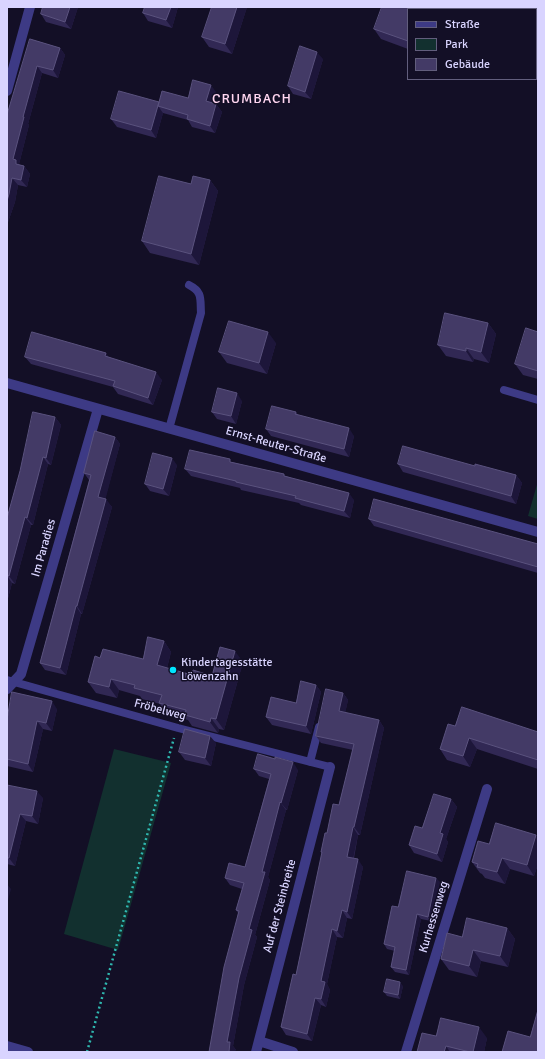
<!DOCTYPE html>
<meta charset="utf-8">
<style>
body{margin:0}
#map{position:relative;width:545px;height:1059px;overflow:hidden;background:#130f26;font-family:Signika,sans-serif}
canvas{display:block}
.frame{position:absolute;inset:0;border:8px solid #d9d4ff;pointer-events:none}
.legend{position:absolute;left:407px;top:8px;width:130px;height:72px;box-sizing:border-box;background:#130f26;border:1px solid #625e7d;margin:0;padding:5px 7px;list-style:none;font-size:12px;color:#d9d4ff}
.legend li{display:flex;align-items:center;gap:8px;height:20px}
.legend b{width:20px;border:1px solid #625e7d}
</style>
<div id="map">
<canvas width="545" height="1059"></canvas>
<div class="frame"></div>
<ul class="legend">
<li><b style="height:5px;background:#3d3a85"></b>Straße</li>
<li><b style="height:11px;background:#12302f"></b>Park</li>
<li><b style="height:11px;background:#433a66"></b>Gebäude</li>
</ul>
</div>
<script>
const ctx = document.querySelector('canvas').getContext('2d');
ctx.lineJoin = 'round';
function fill(path, color) { ctx.fillStyle = color; ctx.fill(path, 'evenodd'); }
function stroke(path, color, width, dash) { ctx.strokeStyle = color; ctx.lineWidth = width; ctx.lineCap = dash ? 'butt' : 'round'; ctx.setLineDash(dash || []); ctx.stroke(path); }
function label(font, color, halo, rows, align = 'center') {
  ctx.font = font + ' Signika,sans-serif'; ctx.lineWidth = 3; ctx.setLineDash([]); ctx.textBaseline = 'middle'; ctx.strokeStyle = halo; ctx.fillStyle = color; for (const [text, x, y, turn = 0] of rows) {
    ctx.save(); ctx.translate(x, y); ctx.rotate((+turn || 0) * Math.PI / 180); ctx.textAlign = isNaN(turn) ? turn : align; if (halo) ctx.strokeText(text, 0, 0); ctx.fillText(text, 0, 0); ctx.restore();
  }
}
fill(new Path2D(`
 M538,481V519L528,516Z
 M114,749L171,763L118,950L64,934Z`), '#12302f');
stroke(new Path2D(`
 M87,1052L174,738`), '#2fb8b0', 2.5, [2, 3]);
stroke(new Path2D(`
 M504,390L538,400
 M169,429L201,313C200,299 203,292 189,285
 M7,680L178,728L330,767
 M310,762L319,727`), '#3d3a85', 8);
stroke(new Path2D(`
 M7,91L30,7
 M7,383L538,532
 M7,689L21,674L98,409
 M259,1041L293,1052
 M7,1046L28,1052
 M256,1052L330,767
 M406,1052L487,789`), '#3d3a85', 10);
fill(new Path2D(`
 M43,7H78L71,29L46,22L41,14Z
 M145,7H178L172,28L148,21L143,13Z
 M212,7H247L232,54L209,47L202,37Z
 M408,9V49L381,39L374,29Z
 M538,9V58L536,57V13Z
 M30,39L60,48L65,55L58,78L42,73L28,124L29,125L19,164L20,165L24,166L30,174L27,187L18,185L15,202L7,225V115Z
 M323,59L311,99L293,94L288,86Z
 M216,92L213,103L216,104L222,112L215,133L192,127L188,120L163,113L156,138L117,127L111,119L159,102L188,98Z
 M210,180L218,191L199,265L150,253L142,241L191,184Z
 M488,323L496,334L489,363L474,359L473,362L446,356L438,345Z
 M538,332V379L523,375L515,364Z
 M276,343L267,374L227,363L219,352Z
 M25,357H109L162,380L153,405L118,394L113,387L31,364Z
 M242,401L236,424L217,419L212,412Z
 M296,412L298,415L354,436L349,457L271,436L266,429Z
 M55,417L61,425L51,465L48,464L33,525H31L15,584L12,583L7,602V518Z
 M115,437L120,444L105,499L112,507L82,614H81L66,675L45,670L40,663L89,480L84,473Z
 M232,462L286,476L354,500L350,518L301,505L299,503L241,490L240,488L191,476L185,469Z
 M398,464L475,466L516,475L522,483L516,504L403,472Z
 M177,465L169,496L150,491L145,484Z
 M369,519L538,544V573L374,526Z
 M164,641L171,652L167,668L192,675L212,676L243,662L224,730L219,729L218,733L192,726L188,720L167,714L160,704L142,699L140,696L119,690L117,698L96,693L88,682L100,658L143,659Z
 M316,685L321,692L311,734L272,725L266,717L296,703Z
 M343,693L348,700L345,713L379,720L384,728L360,835H358L354,858L363,867L352,919L347,918L343,938L337,937L327,984L330,990L326,1007L321,1005L312,1041L286,1035L281,1027L296,975L322,853L321,852L327,833L339,805L353,750L321,743L316,736Z
 M57,709L52,731L43,729L33,772L7,766V720Z
 M455,726L538,732V769L477,749L470,767L447,760L440,749Z
 M216,743L211,766L185,760L179,752Z
 M254,769L298,770L287,810H286L268,877L270,880L255,935L257,937L244,985L233,1046L236,1050L209,1052L238,913L236,910L242,889L230,885L225,878L245,867L269,779L259,776Z
 M7,785L43,798L38,824L26,821L15,866L7,864Z
 M451,799L457,807L446,839L448,842L442,862L414,853L409,845L422,828Z
 M538,838V864L534,876L510,869L505,884L485,878L482,874L480,873L472,862L489,844Z
 M440,882L431,921L421,919L409,975L395,972L391,967L395,951L387,949L384,944L398,907Z
 M507,928L515,939L508,967L481,961L477,977L449,970L441,959L462,937Z
 M403,986L400,999L387,996L384,992Z
 M436,1036L487,1038L484,1052H417Z`), '#312854');
fill(new Path2D(`
 M70,7H78L71,29L65,22Z
 M171,7H178L172,28L166,20Z
 M237,7H247L232,54L225,44Z
 M421,7H431L430,9H421Z
 M473,7H484L483,9H472Z
 M60,48L65,55L58,78L53,70Z
 M317,52L323,59L311,99L305,92Z
 M37,66L42,73L28,124L29,125L19,164L22,167L16,164L13,159L23,117Z
 M211,85L216,92L211,109L206,101Z
 M159,102L158,106L163,113L156,138L151,130Z
 M216,104L222,112L215,133L210,126Z
 M24,166L30,174L27,187L21,180Z
 M12,178L18,185L15,202L7,225V201Z
 M210,180L218,191L199,265L191,254Z
 M488,323L496,334L489,363L481,352Z
 M268,332L276,343L267,374L259,363Z
 M466,348L474,359L473,362L466,351Z
 M106,353L111,360L105,356Z
 M156,372L162,380L153,405L148,398Z
 M237,393L242,401L236,424L231,416Z
 M55,417L61,425L51,465L46,458Z
 M349,428L354,436L349,457L344,449Z
 M115,437L120,444L104,505L98,497Z
 M43,457L48,464L33,525L27,518Z
 M172,458L177,465L169,496L163,489Z
 M516,475L522,483L516,504L511,496Z
 M349,493L354,500L350,518L344,511Z
 M106,499L112,507L82,614L77,606Z
 M25,517L31,525L15,584L9,576Z
 M7,576L12,583L7,602Z
 M76,606L81,614L66,675L60,668Z
 M164,641L171,652L165,676L157,665Z
 M235,651L243,662L224,730L216,719Z
 M111,679L119,690L117,698L109,687Z
 M316,685L321,692L311,734L306,726Z
 M343,693L348,700L344,719L339,711Z
 M52,701L57,709L52,731L46,723Z
 M211,718L219,729L218,733L210,722Z
 M379,720L384,728L360,835L354,827Z
 M37,721L43,729L33,772L28,764Z
 M210,736L216,743L211,766L205,758Z
 M469,738L477,749L470,767L463,756Z
 M293,762L298,770L287,810L281,803Z
 M37,791L43,798L38,824L32,816Z
 M451,799L457,807L446,839L448,842L442,862L437,854L440,833Z
 M280,802L286,810L268,877L270,880L255,935L257,937L244,985L233,1046L236,1050L235,1052H229L227,1042L239,978L262,872Z
 M20,814L26,821L15,866L9,858Z
 M353,827L358,835L352,864L347,857Z
 M536,835L538,838V864L534,876L527,865Z
 M502,858L510,869L505,884L497,872Z
 M358,859L363,867L352,919L347,912Z
 M436,878L440,882L431,921L428,917Z
 M7,884L11,889L7,904Z
 M342,910L347,918L343,938L337,931Z
 M417,914L421,919L409,975L406,970Z
 M507,928L515,939L508,967L500,956Z
 M332,929L337,937L327,984L330,990L326,1007L321,999V981Z
 M473,950L481,961L477,977L469,966Z
 M400,982L403,986L400,999L398,995Z
 M315,998L321,1005L312,1041L307,1034Z
 M479,1027L487,1038L484,1052H473Z
 M446,1046L450,1052H444Z`), '#1d163a');
const building = new Path2D(`
 M43,7H70L65,22L41,14Z
 M145,7H171L166,20L143,13Z
 M212,7H237L225,44L202,37Z
 M382,7H421V9H408V41L374,29Z
 M438,7H473L472,9H437Z
 M538,9V54L536,53V13Z
 M30,39L60,48L53,70L37,66L23,117H24L13,159L16,160V164L24,166L21,180L12,178L9,194L7,201V115Z
 M300,46L317,52L305,92L288,86Z
 M193,80L211,85L206,101L216,104L210,126L187,119L188,115L158,106L162,91L188,98Z
 M119,91L159,102L151,130L111,119Z
 M159,176L191,184L193,176L210,180L191,254L142,241Z
 M445,313L488,323L481,352L466,348V351L438,345Z
 M229,321L268,332L259,363L219,352Z
 M526,328L538,332V371L515,364Z
 M32,332L106,353L105,356L156,372L148,398L113,386L115,381L25,357Z
 M218,388L237,393L231,416L212,412Z
 M272,406L296,412L295,414L349,428L344,449L266,429Z
 M33,412L55,417L46,458L43,457L27,518L25,517L9,576L7,575V518L20,471Z
 M95,431L115,437L98,497L106,499L77,606H76L60,668L40,663L91,475L84,473Z
 M403,446L475,466V464L516,475L511,496L398,464Z
 M190,450L230,459V462L284,474V476L349,493L344,511L295,498L296,496L236,482V481L185,469Z
 M153,453L172,458L163,489L145,484Z
 M374,499L538,544V567L369,519Z
 M148,637L164,641L157,665L192,675L193,670L212,676L220,647L235,651L216,719L211,718L210,722L185,715L186,710L159,703L162,695L134,688L135,685L111,679L109,687L88,682L95,656L100,658L103,649L143,659Z
 M301,681L316,685L306,726L266,717L271,697L296,703Z
 M326,689L343,693L339,711L379,720L354,827H353L347,857L358,859L347,912L342,910L337,931L332,929L321,981L325,982L321,999L315,998L307,1034L281,1027L293,974L296,975L322,852H321L325,833H327L333,804L339,805L354,744L316,736Z
 M12,692L52,701L46,723L37,721L28,764L7,759V720Z
 M462,707L538,732V760L469,738L463,756L440,749L448,724L455,726Z
 M185,729L210,736L205,758L179,752Z
 M258,754L275,759V757L293,762L281,803L280,802L262,872H265L249,929L252,930L239,978L227,1042H230L229,1052H209L224,967L239,911L236,910L244,883L225,878L229,863L245,867L271,774L254,769Z
 M7,785L37,791L32,816L20,814L9,858H7Z
 M434,794L451,799L440,833L443,834L437,854L409,845L415,826L422,828Z
 M496,823L536,835L527,865L502,858L497,872L477,867L478,864L472,862L478,841L489,844Z
 M407,871L436,878L428,917L417,914L406,970L391,967L395,947L384,944L392,906L398,907Z
 M467,918L507,928L500,956L473,950L469,966L441,959L447,933L462,937Z
 M387,979L400,982L398,995L384,992Z
 M538,1010V1052H502L508,1031L530,1037Z
 M441,1018L479,1027L473,1052H470L446,1046L444,1052H417L422,1033L436,1036Z`);
fill(building, '#433a66');
stroke(building, '#5a527e', 1);
for (const [x, y, r, color] of [
 [173,670,4,"#00e5ff"]
]) { const dot = new Path2D(); dot.arc(x, y, r, 0, 2 * Math.PI); ctx.fillStyle = color; ctx.fill(dot); stroke(dot, '#130f26', 1.5); }
label('12px', '#d9d4ff', '#130f26', [
 ["Ernst-Reuter-Straße",276,445,16],
 ["Im Paradies",44,548,-74],
 ["Fröbelweg",160,710,15],
 ["Auf der Steinbreite",280,906,-75],
 ["Kurhessenweg",434,917,-73]
]);
label('12px', '#d9d4ff', '#130f26', [
 ["Kindertagesstätte",181,663],
 ["Löwenzahn",181,677]
], 'left');
ctx.letterSpacing = '1px';
label('14px', '#ffd6f0', '#130f26', [
 ["CRUMBACH",252,99]
]);
ctx.letterSpacing = '0px';
</script>
